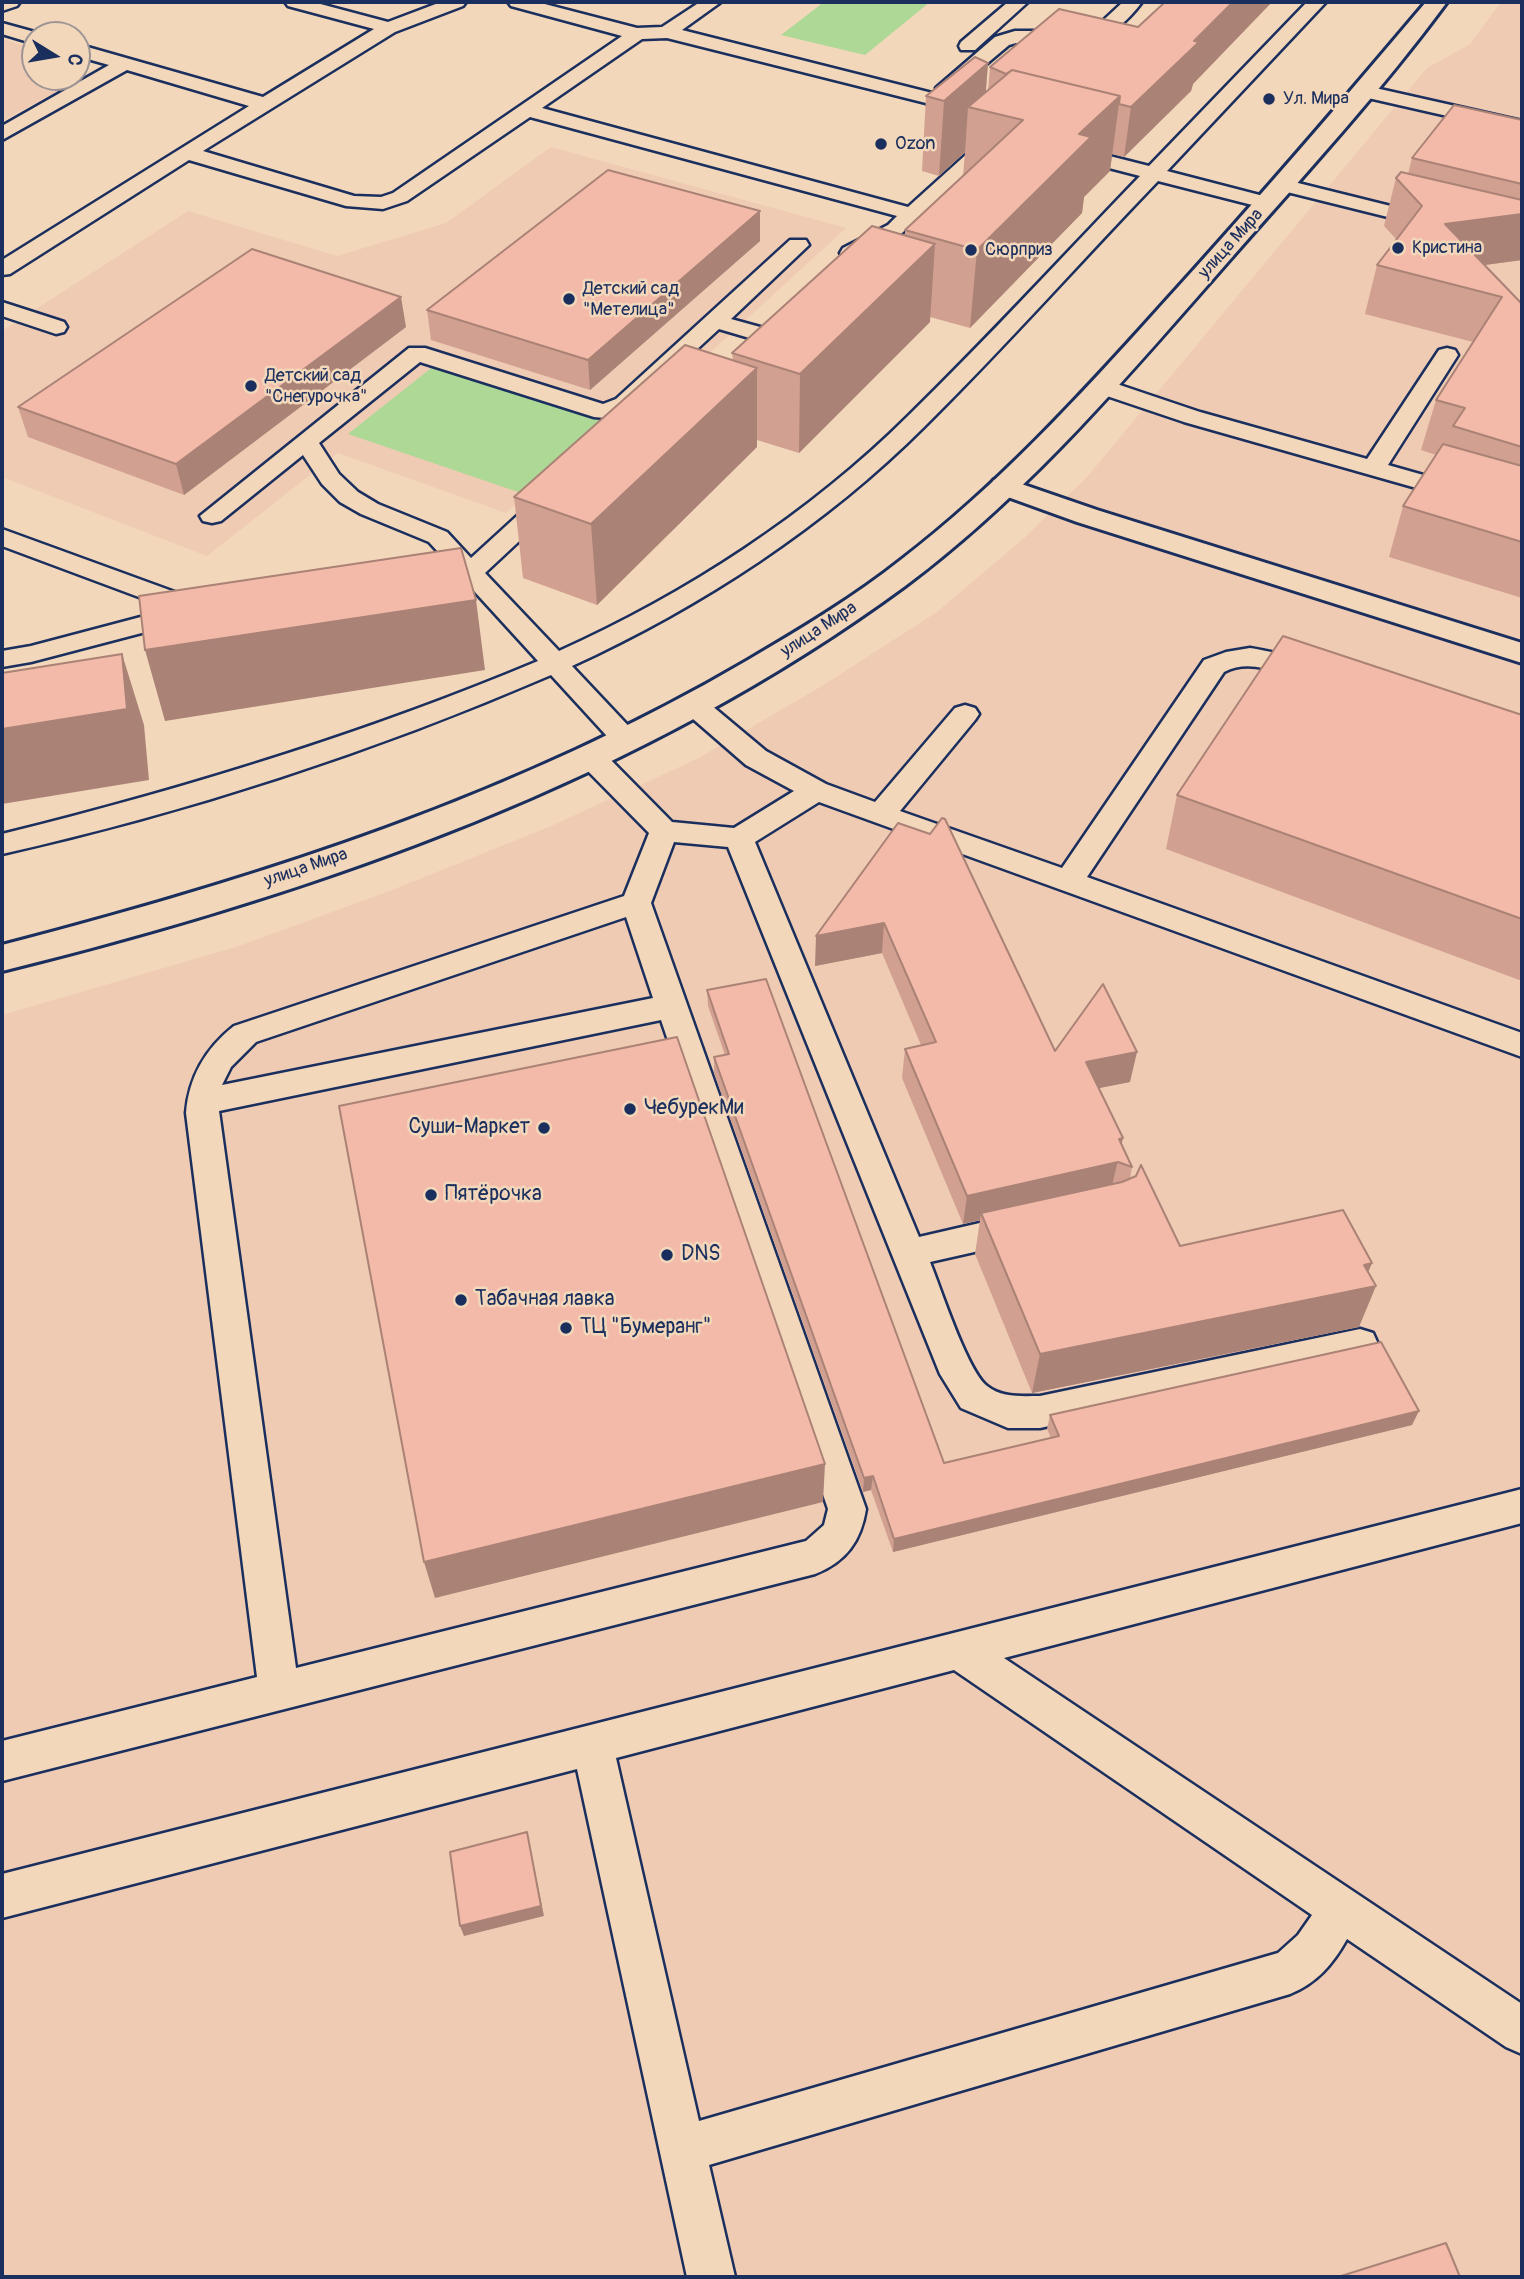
<!DOCTYPE html>
<meta charset="utf-8">
<style>
body{margin:0}
#map{position:relative;width:1524px;height:2279px;overflow:hidden;background:#f3d7ba;font-family:Pangolin,sans-serif}
canvas{display:block}
.frame{position:absolute;inset:0;border:4px solid #1b2f5e;pointer-events:none}
.north{position:absolute;left:21px;top:21px;width:70px;height:70px;box-sizing:border-box;background:#f3d7ba;border:2px solid #9d9495;border-radius:50%;rotate:101deg;font-size:19px;font-weight:700;line-height:28px;text-align:center;color:#1b2f5e}
.north::after{content:'';display:block;margin:auto;width:24px;height:32px;background:#1b2f5e;clip-path:polygon(50% 0,100% 100%,50% 72%,0 100%)}
</style>
<div id="map">
<canvas width="1524" height="2279"></canvas>
<div class="frame"></div>
<div class="north">С</div>
</div>
<script>
const ctx = document.querySelector('canvas').getContext('2d');
ctx.lineJoin = 'round';
function fill(path, color) { ctx.fillStyle = color; ctx.fill(path, 'evenodd'); }
function stroke(path, color, width, dash) { ctx.strokeStyle = color; ctx.lineWidth = width; ctx.lineCap = dash ? 'butt' : 'round'; ctx.setLineDash(dash || []); ctx.stroke(path); }
function label(font, color, halo, rows, align = 'center') {
  ctx.font = font + ' Pangolin,sans-serif'; ctx.lineWidth = 5; ctx.setLineDash([]); ctx.textBaseline = 'middle'; ctx.strokeStyle = halo; ctx.fillStyle = color; for (const [text, x, y, turn = 0] of rows) {
    ctx.save(); ctx.translate(x, y); ctx.rotate((+turn || 0) * Math.PI / 180); ctx.textAlign = isNaN(turn) ? turn : align; if (halo) ctx.strokeText(text, 0, 0); ctx.fillText(text, 0, 0); ctx.restore();
  }
}
fill(new Path2D(`
 M1501,2H1522V2277H2V1015L236,947L387,892L549,827L697,759L822,686L937,612L1023,539L1087,477L1427,68L1470,44Z
 M2,39L35,49V77H77V61L90,64L75,82L2,121Z
 M551,147L846,228L628,428L606,421L506,513L338,453L207,556L2,477V331L188,211L337,256L446,223Z`), '#efcbb3');
fill(new Path2D(`
 M824,2H930L865,55L781,35Z
 M435,365L603,419L521,493L348,434Z`), '#add896');
const service = new Path2D(`
 M2,2H20L17,6L2,11Z
 M285,2H313L388,22L441,2H466L463,6L395,32L203,151L354,196L381,197L393,193L622,36L511,6L508,2H537L637,28L662,27L700,2H721L682,30L940,95L976,119L973,123H959L926,103L667,38L642,39L542,108L908,207L990,133H1004L1007,137L902,233L851,259L843,258L840,253L843,248L888,225L897,216L530,117L407,201L383,209L346,206L189,160L10,274L2,275V260L249,106L127,70L2,140V126L109,65L77,56V44L263,97L374,29L288,6Z
 M1008,2H1028L975,50H961L959,46L961,42Z
 M1123,2H1142C1105,52 1072,43 1016,43L1009,45L953,92L946,94L936,88L995,37L1015,31H1084L1095,28Z
 M1307,2H1326L1167,171L1275,199L1278,203L1275,207L1268,209L1158,181C1080,262 1005,347 925,426C825,526 701,607 572,666L636,734L640,740L636,746L626,749L616,746L551,675C375,751 189,812 2,854V834C184,789 364,734 538,661L464,580L423,586L414,583L410,578L414,573L451,566L429,542L361,514L340,502L322,484L303,455L221,521L212,523L203,521L200,516L409,348H425L603,404L616,399L790,240H806L809,245L731,319L771,330L774,335L771,340L763,342L719,329L632,409L605,418L594,417L420,362L319,443L339,474L358,492L378,504L447,532L471,558L541,494L550,492L559,494L562,499L559,504L485,573L559,651C686,594 809,514 908,416C988,338 1063,256 1140,176L1059,155L1056,151L1059,147L1066,145L1149,166Z
 M2,23L42,34V35H35V44L2,34Z
 M1362,85L1522,121V133L1355,95L1352,91L1355,87Z
 M1282,179L1439,218L1442,222L1439,226L1432,228L1275,189L1272,185L1275,181Z
 M2,302L64,322L67,327L64,332L56,334L2,316Z
 M1447,348L1455,350L1458,355L1388,465L1522,503V518L1184,422L1095,392L1091,387L1095,382H1111L1200,412L1367,459L1439,350Z
 M2,529L205,603L209,609L205,615L195,619L31,662L2,667V651L31,646L171,609L2,546Z
 M1250,648C1267,651 1314,659 1323,674L1320,680L1310,683C1280,675 1253,657 1224,672L1087,877L1522,1033V1057L819,802L755,842L919,1237L1023,1213L1035,1217L1040,1227L1035,1237L1023,1241L930,1262C941,1289 967,1370 987,1386C1002,1398 1022,1396 1040,1396L1360,1329L1373,1333L1378,1344L1373,1355L1040,1428H1008L961,1408L940,1374L728,847L674,842L651,903L866,1509C861,1541 846,1562 815,1574L2,1781V1741L257,1677L186,1113C189,1077 205,1049 234,1026L624,896L649,833L580,763L576,756L580,749L590,747L600,749L672,822L734,828L794,791L746,765L685,712L681,706L685,700L695,697L705,700L766,751L826,784L875,802L955,708L965,705L975,708L979,714L975,720L900,811L1062,868L1204,660L1226,652ZM626,917L653,998L222,1085L231,1067L256,1042ZM661,1020L828,1509L824,1525L806,1541L296,1668L219,1111Z
 M1522,1489V1523L1004,1658L1522,2004V2054L1506,2047L1347,1939C1333,1964 1317,1983 1290,1994L709,2165L735,2277H687L577,1769L2,1918V1874ZM954,1670L1312,1915L1298,1935L1278,1953L699,2121L616,1758Z`);
const minor = new Path2D(`
 M1004,478L1097,510L1522,643V663L1077,522L994,492L990,486L994,480Z`);
const tertiary = new Path2D(`
 M1426,2H1447C1382,90 1306,173 1233,256C1132,371 1029,494 905,586C640,781 318,893 2,971V945C261,878 516,796 748,660C801,629 854,597 902,559C997,486 1080,396 1160,307C1251,207 1339,105 1426,2Z`);
stroke(service, '#1b2f5e', 5);
stroke(minor, '#1b2f5e', 6);
stroke(tertiary, '#1b2f5e', 6);
fill(service, '#f3d7ba');
fill(minor, '#f3d7ba');
fill(tertiary, '#f3d7ba');
fill(new Path2D(`
 M1165,2H1272L1193,84L1191,91L1124,157L1112,154L1110,171L1084,197L1082,213L970,328L930,317V322L799,453L757,440V447L597,605L523,578L514,497L733,360L732,353L905,236V230L963,176L965,152L939,176L922,171L926,96L988,63L986,92L988,90L990,67L1138,27Z
 M1522,120V260L1485,265L1522,304V598L1389,557L1403,506L1436,455L1421,450L1436,400L1473,342L1365,314L1377,265L1397,240L1384,226L1396,178L1408,174L1412,158Z
 M760,241L590,390L431,340L427,310Z
 M406,327L184,495L28,437L18,407Z
 M1522,715V981L1166,849L1177,795Z
 M898,823L1055,1051L1130,1082L1098,1088L1132,1167L1130,1179L1180,1246L1372,1263L1368,1272L1359,1327L1032,1393L975,1254L980,1220L963,1224L902,1078L905,1049L921,1045L882,953L815,966Z
 M707,990L944,1463L1051,1438L1047,1429L1050,1415L1412,1425L893,1552L871,1490L863,1492L714,1073V1057L725,1055L708,1006Z`), '#d1a091');
fill(new Path2D(`
 M1233,2H1272L1193,84L1191,91L1124,157L1131,107Z
 M988,63L984,111L968,107L965,152L939,176L944,101Z
 M1120,96L1110,171L1084,197L1082,213L970,328L977,250L1079,134Z
 M760,211V241L590,390L588,360Z
 M1522,214V260L1432,272L1445,224Z
 M935,244L930,322L799,453L800,374Z
 M401,297L406,327L184,495L176,464Z
 M757,368V447L597,605L591,524Z
 M476,600L485,670L165,721L145,650Z
 M122,654L144,725L149,780L2,804V729Z
 M884,923L882,953L815,966L816,936Z
 M1137,1052L1130,1082L1080,1092L1086,1062Z
 M1123,1138L1111,1190L981,1213L980,1220L963,1224L967,1196Z
 M1372,1263L1361,1289L1376,1286L1359,1327L1032,1393L1040,1354Z
 M1419,1411L1412,1425L893,1552L894,1539Z
 M825,1464L823,1502L435,1598L424,1562Z
 M873,1476L871,1490L863,1492L864,1478Z
 M527,1832L544,1916L464,1936L460,1926Z`), '#aa8276');
const building = new Path2D(`
 M1165,2H1233L1194,41L1199,42L1131,107L1119,104L1120,96L1012,70L1006,74L990,67L1059,9L1138,27Z
 M975,57L988,63L944,101L926,96Z
 M1012,70L1120,96L1079,134L1091,137L977,250L905,230L1023,120L968,107Z
 M1454,105L1522,120V184L1412,158Z
 M608,170L760,211L588,360L427,310Z
 M1401,172L1522,200V214L1445,224L1522,304V447L1453,426L1465,408L1436,400L1502,297L1377,265L1422,206L1396,178Z
 M872,226L935,244L800,374L732,353Z
 M252,249L401,297L176,464L18,407Z
 M685,345L757,368L591,524L514,497Z
 M1443,444L1522,466V542L1403,506Z
 M461,548L476,600L145,650L139,596Z
 M1283,636L1522,715V919L1177,795Z
 M122,654L127,709L2,729V673Z
 M942,818L945,819L1055,1051L1103,984L1137,1052L1086,1062L1123,1138L1119,1139L1132,1167L1118,1162L967,1196L905,1049L936,1042L884,923L816,936L898,823L930,834Z
 M766,979L944,1463L1059,1436L1050,1415L1381,1342L1419,1411L894,1539L873,1476L864,1478L714,1057L729,1054L707,990Z
 M677,1037L825,1464L424,1562L339,1106Z
 M1141,1165L1180,1246L1343,1210L1372,1263L1364,1265L1376,1286L1040,1354L981,1213L1122,1182L1136,1176Z
 M527,1832L541,1906L460,1926L450,1852Z
 M1446,2243L1460,2277H1338Z`);
fill(building, '#f3baa9');
stroke(building, '#aa8276', 2);
for (const [x, y, r, color] of [
 [1269,99,7,"#1b2f5e"],
 [881,144,7,"#1b2f5e"],
 [1398,248,7,"#1b2f5e"],
 [971,250,7,"#1b2f5e"],
 [569,299,7,"#1b2f5e"],
 [251,386,7,"#1b2f5e"],
 [630,1109,7,"#1b2f5e"],
 [544,1128,7,"#1b2f5e"],
 [431,1195,7,"#1b2f5e"],
 [667,1255,7,"#1b2f5e"],
 [461,1300,7,"#1b2f5e"],
 [566,1328,7,"#1b2f5e"]
]) { const dot = new Path2D(); dot.arc(x, y, r, 0, 2 * Math.PI); ctx.fillStyle = color; ctx.fill(dot); stroke(dot, '#f3d7ba', 2.5); }
label('18px', '#1b2f5e', '#f3d7ba', [
 ["Ул. Мира",1283,99],
 ["Ozon",895,144],
 ["Кристина",1412,248],
 ["Сюрприз",985,250],
 ["Детский сад",583,289],
 ["\"Метелица\"",583,310],
 ["Детский сад",265,376],
 ["\"Снегурочка\"",265,397]
], 'left');
label('18px', '#1b2f5e', '#f3d7ba', [
 ["улица Мира",1231,244,-48],
 ["улица Мира",819,630,-33],
 ["улица Мира",306,868,-19]
]);
label('21px', '#1b2f5e', '#f3d7ba', [
 ["ЧебурекМи",644,1109],
 ["Суши-Маркет",530,1128,"right"],
 ["Пятёрочка",445,1195],
 ["DNS",681,1255],
 ["Табачная лавка",475,1300],
 ["ТЦ \"Бумеранг\"",580,1328]
], 'left');
</script>
